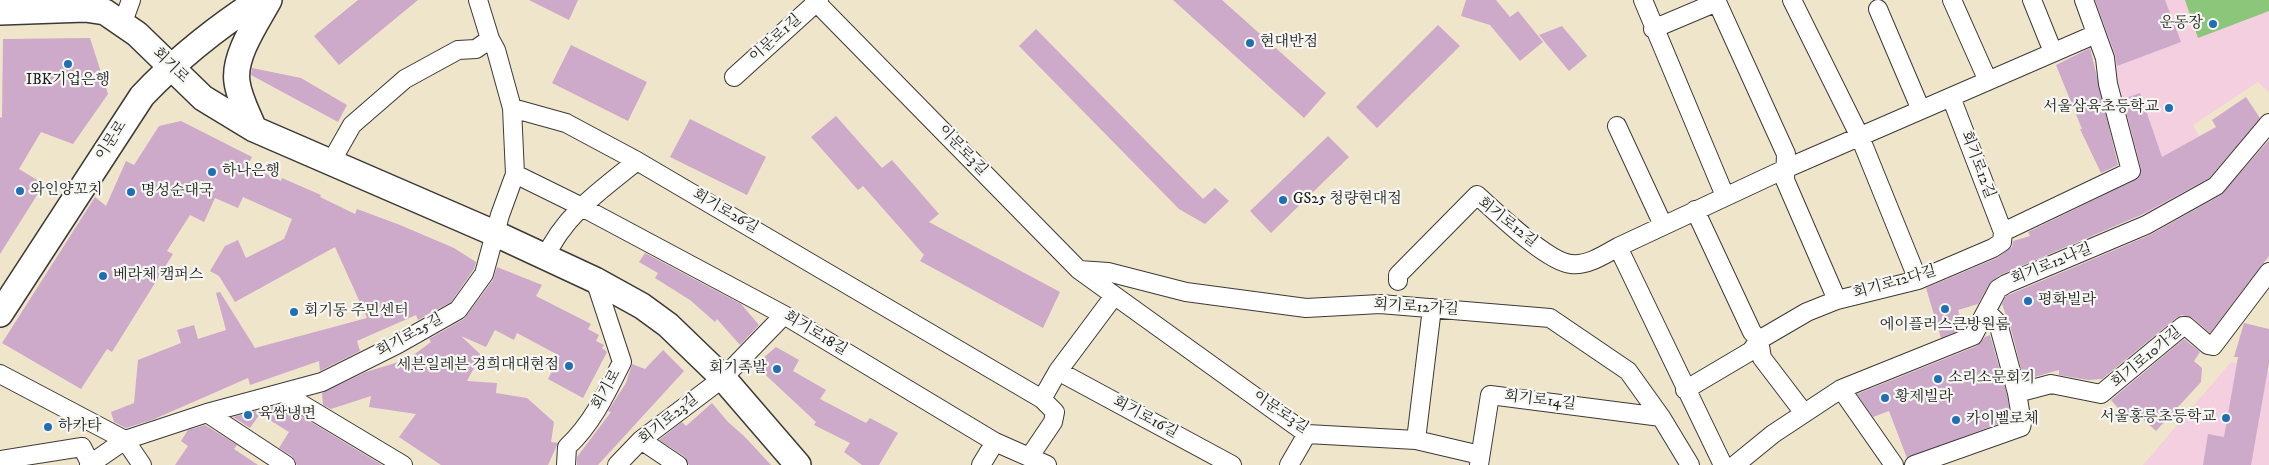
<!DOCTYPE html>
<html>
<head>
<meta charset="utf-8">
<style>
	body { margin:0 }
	canvas { display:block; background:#efe5cb }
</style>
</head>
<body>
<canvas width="2269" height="465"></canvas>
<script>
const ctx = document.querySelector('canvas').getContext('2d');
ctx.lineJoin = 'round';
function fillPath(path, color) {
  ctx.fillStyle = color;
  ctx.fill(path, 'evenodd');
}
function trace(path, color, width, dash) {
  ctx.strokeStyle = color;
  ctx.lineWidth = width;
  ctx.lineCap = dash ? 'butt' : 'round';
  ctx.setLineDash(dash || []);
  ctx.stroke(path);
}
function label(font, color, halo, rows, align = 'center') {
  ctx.font = font + ' "IM FELL DW Pica","Noto Serif KR",serif';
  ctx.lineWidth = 4.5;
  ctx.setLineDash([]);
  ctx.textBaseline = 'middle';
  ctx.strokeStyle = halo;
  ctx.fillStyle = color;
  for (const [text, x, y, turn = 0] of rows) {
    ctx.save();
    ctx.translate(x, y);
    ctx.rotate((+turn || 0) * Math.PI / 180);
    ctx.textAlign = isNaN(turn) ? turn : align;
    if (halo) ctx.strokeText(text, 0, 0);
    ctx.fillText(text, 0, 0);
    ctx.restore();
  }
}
fillPath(new Path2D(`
	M2087,0H2269V92L2258,82L2193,125L2219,175L2148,217L2134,189L2116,88V72Z
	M2231,362L2269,372V465H2143Z`), '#f3cfdf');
fillPath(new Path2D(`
	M2185,0H2269V11L2198,38Z`), '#8cc67b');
fillPath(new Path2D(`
	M358,0H418L339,65L314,36Z
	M529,0H578L569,20Z
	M1173,0H1222L1326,93L1304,118Z
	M1466,0H1496L1510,17L1518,11L1543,42L1520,61L1490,25L1461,16Z
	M2095,0H2165L2181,42L2117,66L2115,54Z
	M1438,25L1460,46L1377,128L1356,107Z
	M1562,26L1587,56L1569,71L1539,35Z
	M1036,29L1203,199L1215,188L1229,201L1205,224L1179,209L1019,46Z
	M90,38L108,94L73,144L41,132L19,169L44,184L0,254V117L2,118L3,39Z
	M571,45L647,82L628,121L552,83Z
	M2090,48L2118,165L2101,173L2080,129H2082L2056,65Z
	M252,68L301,78L347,105L338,122L251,75Z
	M2140,93L2162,157L2216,127L2212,120L2246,97L2260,118L2209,178L2141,215L2000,275L1989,284L1978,304L1958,310L1963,329L1941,338L1926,288L1997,258L2012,247L2013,241L2030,236L2028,232L2139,178L2141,168L2123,99Z
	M836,116L882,168L892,160L939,214L929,222L1060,292L1043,328L920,261L924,255L863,186L858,190L811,137Z
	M690,119L766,157L747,195L670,157Z
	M181,121L252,157L248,165L281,181L282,178L321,195L320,197L355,214L357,209L400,225L454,248L476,262L474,269L451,302L418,320L416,315L357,341L360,351L320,371L319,361L250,385L248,378L152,420L126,428L114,422L111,412L134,403L138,360L181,343L177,330L194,325L198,339L226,330L216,293L220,292L255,348L367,318L335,247L235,302L219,276L210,271L225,246L238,240L246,258L284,239L292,219L243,197L238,208L215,198L204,222L190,215L167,251L173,254L112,352L107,349L81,389L2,343L95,197L106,206L126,161L134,165L159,126Z
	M1328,136L1349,157L1271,233L1250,211Z
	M2269,140V256L2210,333L2193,318L2182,315L2176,318L2102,379L2088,380L2059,375V370L2024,380L2011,329L2002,304L2006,296L2150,235L2221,195Z
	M645,253L741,304L759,325L740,345L717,319L715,322L690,300L655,278L658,273L639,262Z
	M497,267L542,285L536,296L591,324L588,329L599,335L596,341L604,345L602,348L607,352L583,398L548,379L560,356L517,333L514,340L495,330L486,347L461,336L481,355L467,381L497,383L496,393L527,398L554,422L551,442L558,443L548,465H441L399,437L416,414L369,407L371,396L331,409L323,405L322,393L366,372L408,359L431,342L429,339L464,319L493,280Z
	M2244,323L2269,329V363L2251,465H2203L2208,434L2224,437L2238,357H2234Z
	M1990,335L2007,395L2011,419L1907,458L1889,411L1873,417L1857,394L1977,346L1985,337Z
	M2184,339L2200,352L2194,361L2202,368L2201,382L2156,431L2133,410L2125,416L2111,400Z
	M776,347L799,360L793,371L826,390L820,399L866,423L870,418L898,433L879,465H862L844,452L850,443L814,425L816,422L755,365Z
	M663,350L684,371L598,465H577V457L611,412L608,411L626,383L632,364L645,369Z
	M712,403L728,422L744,436L771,465H689L684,456L659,440L682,422L686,426Z
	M281,404L382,465H297L292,456L279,448L289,432L260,414L250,428L233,417Z
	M205,425L237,445L234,449L258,465H175L188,446L181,441L188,430Z`), '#cda9ca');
const street = new Path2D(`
	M478,0L490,39
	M814,0L1079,270L1307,434L1416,440L1480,455
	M1643,0L1725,196
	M1792,0L1860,137L1918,280
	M1952,0L1988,81
	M2032,0L2053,52
	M1878,9L1921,110
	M123,22L131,0
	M1653,29L1717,2L1786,154L1785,180L1837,300
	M734,77L819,0
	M1951,97L2003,232
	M1617,126L1663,225
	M331,162L352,125L405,79L458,50L476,49L490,39L496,50L512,108
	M515,174L580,206L784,315L995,442L1047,465
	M1695,210L1752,332L1759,340L1762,358L1804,413
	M545,258C564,215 601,190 637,161
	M1079,270L1108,272L1186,292L1306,308L1380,304L1550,318L1628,371L1661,417L1690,465
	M1398,281V275L1477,195C1496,212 1547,262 1571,264C1587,266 1604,255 1618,247
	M1058,371L1232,465
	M0,374L125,440L142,465
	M1841,389L1894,465
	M1685,390L1751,351L1759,340L1807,312L1837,300L1918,280L1993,248L2002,242L2003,232L2131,171L2108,84L2105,58L2084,0
	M283,393L403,465
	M2017,393L2051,384L2101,394L2183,326H2186L2208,345L2213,346L2269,272
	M207,413L286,465
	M641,440L678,465
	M1416,440L1432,308
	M1030,456L1053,422L1055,412L1042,399L1058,371L1114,296
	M0,460L82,447L90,463
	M89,465L125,440L207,413L322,382L398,344L458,310L484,274L500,215L515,174L512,108L566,123L637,161L1042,399
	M566,465L567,447C592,424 607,392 622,362L595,280
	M617,465L641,440L723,378L784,315
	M981,465L995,442
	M1289,465L1307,434
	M1479,465L1490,395L1661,417
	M1723,465L1618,247L1785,169L2096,34
	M1735,465L1773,434L1841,389L1973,336L1998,289L2006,284L2146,225L2216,186L2269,123
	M1914,465L2021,427L2022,423L2017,393L1998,323L1987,312`);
const secondary = new Path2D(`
	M0,12L85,9L105,12L137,34L203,98L254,129L494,233L595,280L642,306L668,325L723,378L798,465
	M254,129C248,114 239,98 237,82C233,56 257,22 269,0
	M0,314L142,96C177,59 216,28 259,0`);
trace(street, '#3c3a36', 20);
trace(secondary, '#3c3a36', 28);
trace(street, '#fff', 18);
trace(secondary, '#fff', 25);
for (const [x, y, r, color] of [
	[2213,24,5,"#1f6fb2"],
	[1250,43,5,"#1f6fb2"],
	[68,64,5,"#1f6fb2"],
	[2169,108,5,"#1f6fb2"],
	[212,172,5,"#1f6fb2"],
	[20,191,5,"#1f6fb2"],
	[131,192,5,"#1f6fb2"],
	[1283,200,5,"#1f6fb2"],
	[103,276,5,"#1f6fb2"],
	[2028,301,5,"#1f6fb2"],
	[1945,309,5,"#1f6fb2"],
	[294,312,5,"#1f6fb2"],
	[569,366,5,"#1f6fb2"],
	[777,369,5,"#1f6fb2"],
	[1938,379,5,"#1f6fb2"],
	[1885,398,5,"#1f6fb2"],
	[248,415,5,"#1f6fb2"],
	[2226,418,5,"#1f6fb2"],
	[1956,420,5,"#1f6fb2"],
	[48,427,5,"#1f6fb2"]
]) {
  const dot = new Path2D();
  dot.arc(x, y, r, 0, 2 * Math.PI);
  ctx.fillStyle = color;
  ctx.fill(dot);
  trace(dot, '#f6f6f2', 2);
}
label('15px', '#1c1c1c', '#f6f6f2', [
	["운동장",2203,24,"right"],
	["현대반점",1260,43],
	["IBK기업은행",68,81,"center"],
	["서울삼육초등학교",2159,108,"right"],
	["하나은행",222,172],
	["와인양꼬치",30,191],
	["명성순대국",141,192],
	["GS25 청량현대점",1293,200],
	["베라체 캠퍼스",113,276],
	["평화빌라",2038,301],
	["회기동 주민센터",304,312],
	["에이플러스큰방원룸",1945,326,"center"],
	["세븐일레븐 경희대대현점",559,366,"right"],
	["회기족발",767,369,"right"],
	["소리소문회기",1948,379],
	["황제빌라",1895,398],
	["육쌈냉면",258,415],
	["서울홍릉초등학교",2216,418,"right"],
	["카이벨로체",1966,420],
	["하카타",58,427]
], 'left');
label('15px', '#1c1c1c', '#f6f6f2', [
	["이문로1길",776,39,-42],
	["회기로",170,66,44],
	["이문로",112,141,-57],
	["이문로3길",962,151,46],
	["회기로12길",1977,165,69],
	["회기로26길",725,212,30],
	["회기로12길",1507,223,38],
	["회기로12나길",2052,265,-22],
	["회기로12다길",1895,283,-16],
	["회기로12가길",1416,308,4],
	["회기로18길",815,334,31],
	["회기로25길",410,336,-29],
	["회기로10가길",2147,358,-40],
	["회기로",607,390,-61],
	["회기로14길",1540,401,7],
	["이문로3길",1280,413,34],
	["회기로16길",1145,418,28],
	["회기로23길",669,420,-39]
]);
</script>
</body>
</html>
